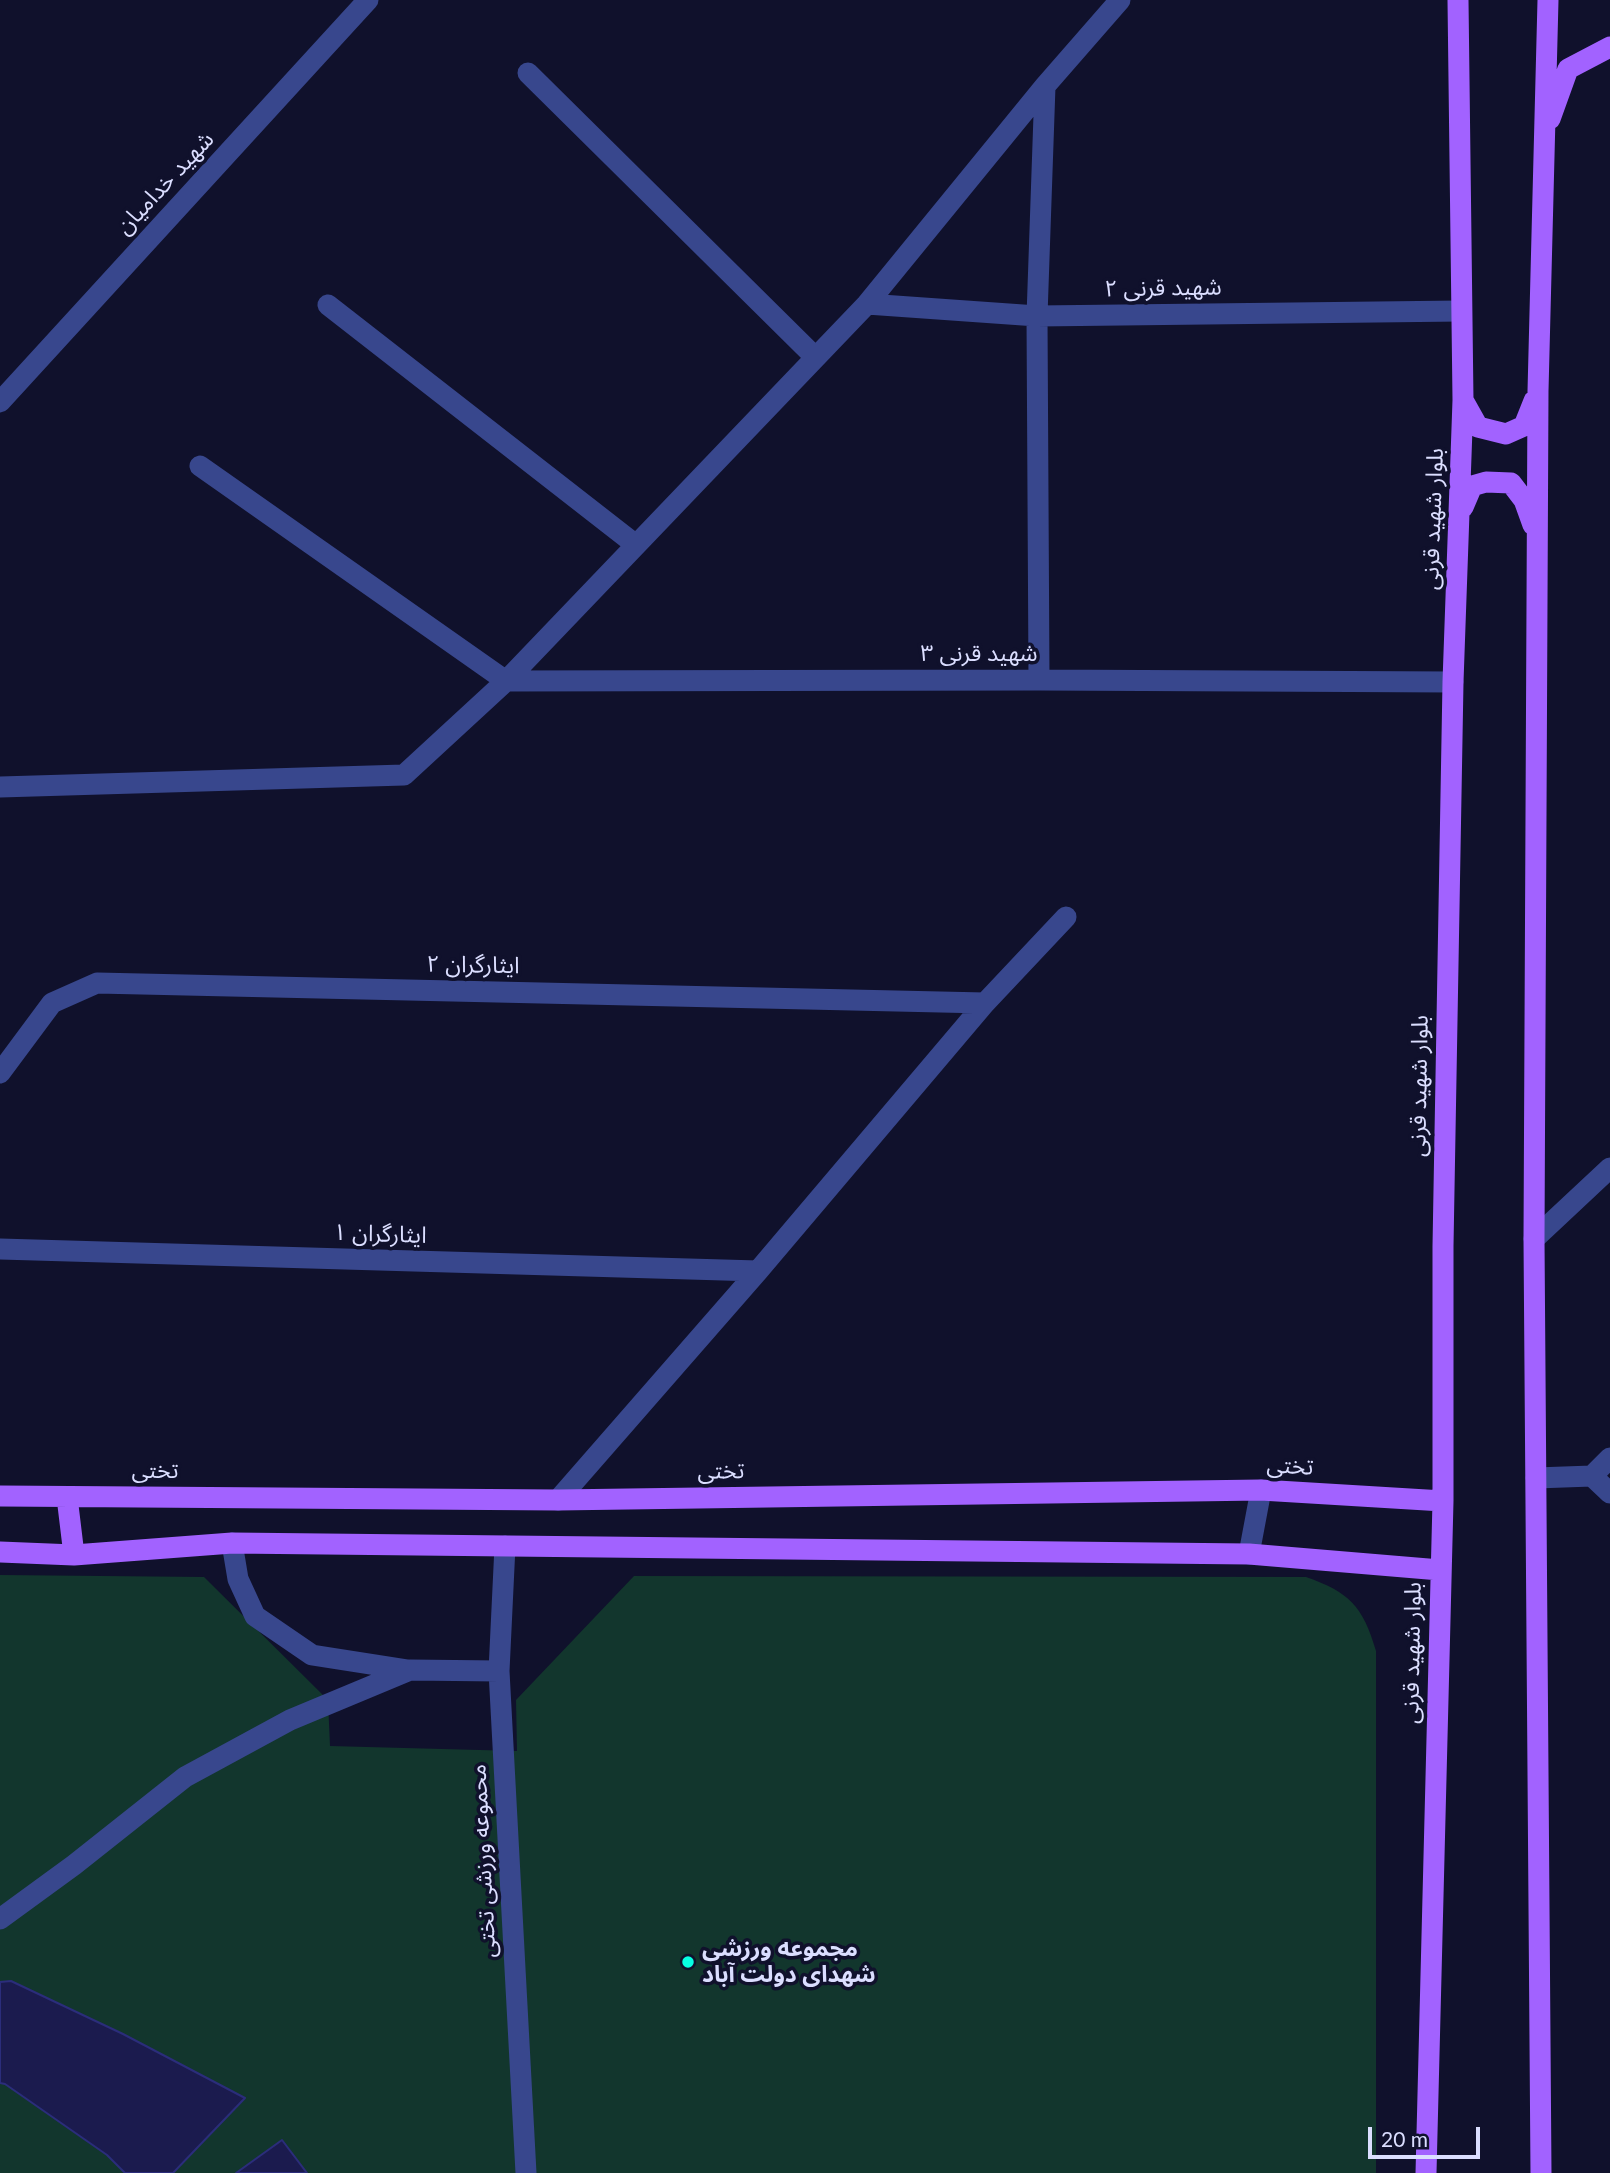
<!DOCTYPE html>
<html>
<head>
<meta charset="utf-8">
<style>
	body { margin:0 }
	#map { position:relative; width:1610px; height:2173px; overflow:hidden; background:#10112c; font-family:Lato,sans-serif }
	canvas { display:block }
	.scale { position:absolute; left:1368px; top:2127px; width:112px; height:32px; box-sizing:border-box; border:4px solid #dbdeff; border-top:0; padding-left:9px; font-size:21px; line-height:24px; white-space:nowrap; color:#dbdeff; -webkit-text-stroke:5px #10112c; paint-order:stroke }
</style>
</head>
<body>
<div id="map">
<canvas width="1610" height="2173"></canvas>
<div class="scale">20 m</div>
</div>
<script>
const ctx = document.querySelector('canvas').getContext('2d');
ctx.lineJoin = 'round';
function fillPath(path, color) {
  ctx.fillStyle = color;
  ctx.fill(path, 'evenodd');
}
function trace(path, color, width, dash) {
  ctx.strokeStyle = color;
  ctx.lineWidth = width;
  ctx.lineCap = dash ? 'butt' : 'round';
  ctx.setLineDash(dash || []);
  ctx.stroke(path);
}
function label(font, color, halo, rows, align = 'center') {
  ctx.font = font + ' Lato,"Noto Sans Arabic",sans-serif';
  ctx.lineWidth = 7;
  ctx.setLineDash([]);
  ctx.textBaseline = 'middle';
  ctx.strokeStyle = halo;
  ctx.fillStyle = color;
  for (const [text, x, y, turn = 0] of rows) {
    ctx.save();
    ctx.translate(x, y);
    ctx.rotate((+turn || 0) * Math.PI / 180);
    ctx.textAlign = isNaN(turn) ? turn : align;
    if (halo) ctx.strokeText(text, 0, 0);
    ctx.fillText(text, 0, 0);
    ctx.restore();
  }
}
fillPath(new Path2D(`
	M0,1575L204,1577L328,1700L330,1746L517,1751L516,1700L634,1576L1306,1577C1349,1592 1363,1606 1376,1651V2173H0Z`), '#12362d');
const building = new Path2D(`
	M11,1981L123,2034L245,2098L173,2173H125L107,2155L5,2084L0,2083V1982Z
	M282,2140L307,2173H236Z`);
fillPath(building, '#1b1b4e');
trace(building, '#2b2d7b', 2);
trace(new Path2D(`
	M528,73L815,357
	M867,304L1037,316L1461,311
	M328,305L636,545
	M0,402L368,0
	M200,466L506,681L1039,680L1453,682
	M1039,680L1037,316L1045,86
	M0,787L404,775L506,681L867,304L1045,86L1120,0
	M0,1073L52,1003L97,983L985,1003
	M1534,1239L1610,1168
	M0,1249L758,1271
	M1592,1476L1610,1458
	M1592,1476L1610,1493
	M1536,1478L1592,1476
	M558,1500L758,1271L985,1003L1066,917
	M232,1543L238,1579L255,1616L312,1655L408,1670
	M505,1546L499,1671L526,2173
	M1249,1554L1261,1490
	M0,1919L74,1865L185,1777L290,1720L410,1670L499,1671`), '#38478d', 21);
trace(new Path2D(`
	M1550,119L1568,69L1610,47
	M1464,402L1478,427L1506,434L1524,426L1534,401
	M1463,507L1472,486L1486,482L1511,483L1524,500L1533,525
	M0,1496L558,1500L1261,1490L1443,1501
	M67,1497L74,1555
	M0,1552L74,1555L232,1543L1249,1554L1440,1570
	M1426,2173L1443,1501V1246L1453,682L1463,400L1458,0
	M1541,2173L1534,1239L1538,391L1548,0`), '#a262ff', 21);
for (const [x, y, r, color] of [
	[688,1962,7,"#07ffe2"]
]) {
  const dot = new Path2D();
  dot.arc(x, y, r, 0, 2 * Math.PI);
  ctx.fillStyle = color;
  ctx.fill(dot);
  trace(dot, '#10112c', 2.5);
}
label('23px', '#dbdeff', '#10112c', [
	["شهید خدامیان",165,183,-47],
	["شهید قرنی ۲",1163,288,-1],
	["بلوار شهید قرنی",1433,519,-88],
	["شهید قرنی ۳",979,654],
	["ایثارگران ۲",473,965,1],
	["بلوار شهید قرنی",1419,1086,-89],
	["ایثارگران ۱",380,1234,2],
	["تختی",1290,1466,3],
	["تختی",155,1471],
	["تختی",721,1471,-1],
	["بلوار شهید قرنی",1412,1653,-89],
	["محموعه ورزشی تختی",483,1861,-93]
]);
label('bold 23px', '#dbdeff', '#10112c', [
	["مجموعه ورزشی",702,1949],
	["شهدای دولت آباد",702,1975]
], 'left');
</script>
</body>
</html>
